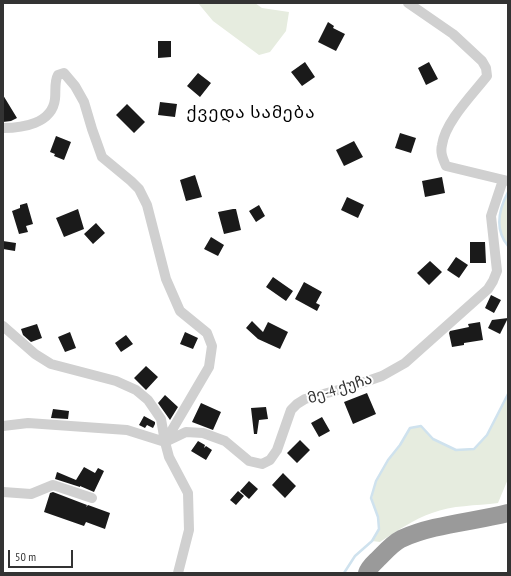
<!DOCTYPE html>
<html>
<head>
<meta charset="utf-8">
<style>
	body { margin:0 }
	#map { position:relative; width:511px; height:576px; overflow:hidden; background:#fff; font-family:"PT Sans Narrow",sans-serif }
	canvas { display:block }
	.frame { position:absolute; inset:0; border:4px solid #333; pointer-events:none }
	.scale { position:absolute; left:8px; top:550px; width:65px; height:18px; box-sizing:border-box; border:2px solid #333; border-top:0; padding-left:5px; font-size:12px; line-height:14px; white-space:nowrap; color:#333; -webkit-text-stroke:3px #fff; paint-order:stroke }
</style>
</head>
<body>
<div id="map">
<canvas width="511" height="576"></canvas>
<div class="frame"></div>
<div class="scale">50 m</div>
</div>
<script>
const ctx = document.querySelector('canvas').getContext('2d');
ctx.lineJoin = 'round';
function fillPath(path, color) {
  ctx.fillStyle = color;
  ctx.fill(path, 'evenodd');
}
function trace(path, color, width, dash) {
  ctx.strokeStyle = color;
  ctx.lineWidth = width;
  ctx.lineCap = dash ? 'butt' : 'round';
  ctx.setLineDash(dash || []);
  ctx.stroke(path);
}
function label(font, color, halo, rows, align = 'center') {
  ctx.font = font + ' "PT Sans Narrow","Noto Sans Georgian",sans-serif';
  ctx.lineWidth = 4;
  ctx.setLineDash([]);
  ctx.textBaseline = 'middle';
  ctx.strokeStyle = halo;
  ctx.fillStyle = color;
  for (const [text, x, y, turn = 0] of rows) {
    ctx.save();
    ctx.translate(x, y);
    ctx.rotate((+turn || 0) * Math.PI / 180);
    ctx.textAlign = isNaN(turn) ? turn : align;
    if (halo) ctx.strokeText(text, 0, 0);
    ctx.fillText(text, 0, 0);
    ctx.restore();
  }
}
fillPath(new Path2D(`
	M198,3H255L262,8L289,12L286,31L270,52L259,55L213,21Z
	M508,191V246C493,228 500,209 508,191Z
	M508,394V479L498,503C476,506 452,505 432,513C414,519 397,531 380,542L372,541L379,529L378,517L372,498L376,481L388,460L400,445L410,428L421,426L433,439L456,450L474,449L487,435Z`), '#e6ecdf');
trace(new Path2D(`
	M508,192C499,209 494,229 508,246
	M344,573L355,556L372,541L379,529L378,517L371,498L376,481L388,460L400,445L410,428L421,426L433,439L456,450L474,449L487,435L508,394`), '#cfe2ee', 2.5);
fillPath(new Path2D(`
	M328,22L334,26L333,28L345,34L336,51L318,42Z
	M158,41H171V57L158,58Z
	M305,62L315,77L302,86L291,72Z
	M429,62L438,79L426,85L418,68Z
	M198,73L211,83L200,97L187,86Z
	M3,95L17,118L11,121L3,122Z
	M160,102L177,104L175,117L158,115Z
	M127,104L145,122L134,133L116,115Z
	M400,133L416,138L411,153L395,148Z
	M56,136L71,142L64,160L54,156L55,154L50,152Z
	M354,141L363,157L344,166L336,150Z
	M195,175L202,197L186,201L180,180Z
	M442,177L445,193L425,197L422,181Z
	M347,197L364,205L358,218L341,210Z
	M27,203L33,224L26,226L28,232L19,234L12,211L20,208V205Z
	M259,205L265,216L256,222L249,211Z
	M78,209L84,229L64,237L56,218Z
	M233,209H236L241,230L224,234L218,212Z
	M96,223L105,233L93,244L84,234Z
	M211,237L224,245L218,256L204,249Z
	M3,241L16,243L15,251L3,249Z
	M470,242H485L486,263H470Z
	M456,257L468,265L459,278L447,270Z
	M430,261L442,272L429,285L417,273Z
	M273,277L293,291L286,301L266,287Z
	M304,282L322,292L316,303L320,305L317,311L295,299Z
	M491,295L501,300L494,313L485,308Z
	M508,318L500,334L488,328L492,320Z
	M252,321L263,332L268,322L288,332L280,349L258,339L246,328Z
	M480,322L483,340L464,343V345L452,347L449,333L450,331L469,327L468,324Z
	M37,324L42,338L31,342L23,335L21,329Z
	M70,332L76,348L65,352L58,337Z
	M185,332L198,338L193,349L180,344Z
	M126,335L133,344L121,352L115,343Z
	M146,366L158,377L146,390L134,378Z
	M367,393L376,414L353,424L344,402Z
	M165,395L178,407L170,420L158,403Z
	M201,403L221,412L213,430L192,422Z
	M266,407L268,419L259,420L257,434H254L251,408Z
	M53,409L69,411L68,419L51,418Z
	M144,416L155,422V424L153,428L147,425L145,428L139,425Z
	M322,417L330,431L319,437L311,423Z
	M300,440L310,450L297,463L287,453Z
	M198,441L205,445L204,448L206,446L212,450L206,460L191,451Z
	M84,467L95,473L98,468L104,471L94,492L80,486V487L55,479L57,472L76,480Z
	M283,473L296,486L285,498L272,485Z
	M249,481L258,489L249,499L240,491Z
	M238,491L244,496L236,505L230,500Z
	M53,492L87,505L86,507L88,505L110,513L105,529L86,522L84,526L44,512L50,493Z`), '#1a1a1a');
trace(new Path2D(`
	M408,3L453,34L482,61L486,68L487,76C473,94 445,122 442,145C440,153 443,159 446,166L508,181
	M3,128C22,128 52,124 55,99C56,91 54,82 58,75L64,73L75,86L84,102L92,129L102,157L131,181L139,189L147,205L166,279L180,311L207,333L212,346L209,367L165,442
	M3,326L35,354L51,364L116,381L136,390L148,400L161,419L165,442L169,457L188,493L189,530L178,573
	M3,426L28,423L127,430L165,442L186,432L203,433L225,441L249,461L262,464L270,460L277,450L291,410L297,404L305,399L353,386L382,376L405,363L488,289L493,281L497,271L491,216L503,180
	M3,492L31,494L53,485L92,498`), '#d0d0d0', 10);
trace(new Path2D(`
	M367,573C369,567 374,563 378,559C385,552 393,543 401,539C434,524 473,522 508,513`), '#9a9a9a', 18);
label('15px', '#333', '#fff', [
	["მე-4 ქუჩა",340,389,-18]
]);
ctx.letterSpacing = '1px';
label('17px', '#000', '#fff', [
	["ქვედა სამება",251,113]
]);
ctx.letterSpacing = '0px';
</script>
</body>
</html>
